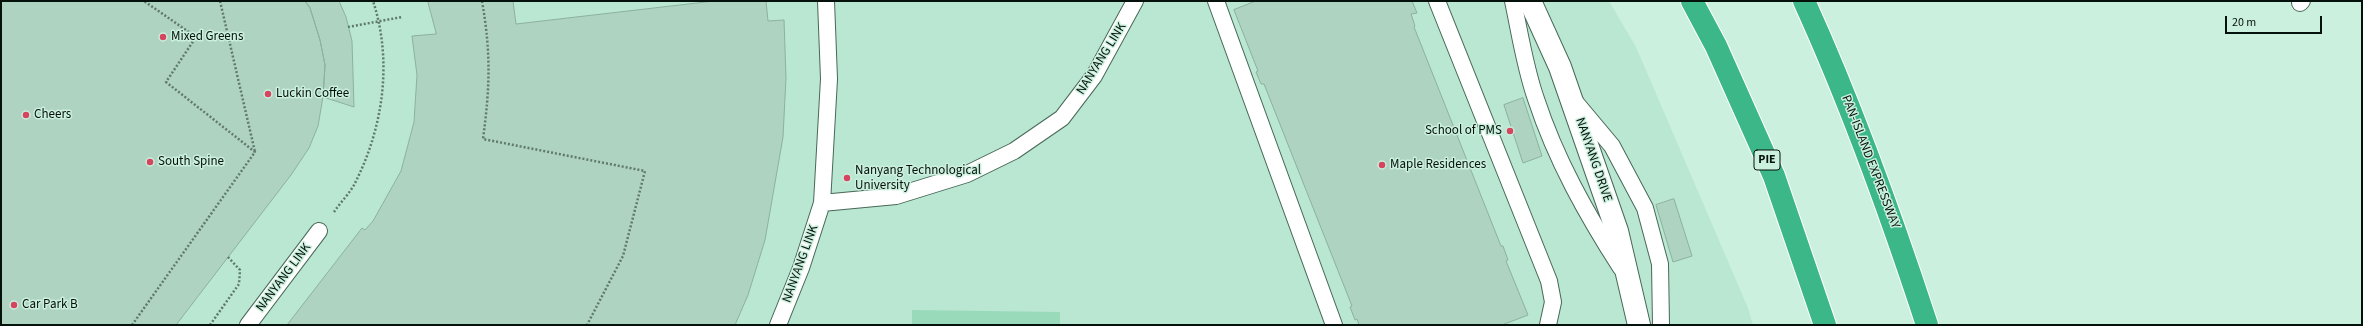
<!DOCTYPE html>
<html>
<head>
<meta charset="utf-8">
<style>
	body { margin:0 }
	#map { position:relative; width:2363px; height:326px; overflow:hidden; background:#cbf0de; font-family:"Source Sans 3",sans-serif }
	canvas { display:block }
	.frame { position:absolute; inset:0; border:2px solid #05110b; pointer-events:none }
	.scale { position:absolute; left:2225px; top:16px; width:97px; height:18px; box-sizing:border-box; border:2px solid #05110b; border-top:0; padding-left:5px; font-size:12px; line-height:14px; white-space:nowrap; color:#05110b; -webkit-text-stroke:3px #cbf0de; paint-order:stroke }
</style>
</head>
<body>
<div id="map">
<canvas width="2363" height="326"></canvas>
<div class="frame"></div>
<div class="scale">20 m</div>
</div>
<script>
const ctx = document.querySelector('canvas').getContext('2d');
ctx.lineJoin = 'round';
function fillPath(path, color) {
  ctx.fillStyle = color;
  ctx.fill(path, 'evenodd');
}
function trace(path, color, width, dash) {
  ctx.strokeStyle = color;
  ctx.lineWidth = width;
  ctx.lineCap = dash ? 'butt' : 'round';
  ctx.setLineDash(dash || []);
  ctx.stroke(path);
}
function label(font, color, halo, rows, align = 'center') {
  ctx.font = font + ' "Source Sans 3",sans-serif';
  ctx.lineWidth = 3;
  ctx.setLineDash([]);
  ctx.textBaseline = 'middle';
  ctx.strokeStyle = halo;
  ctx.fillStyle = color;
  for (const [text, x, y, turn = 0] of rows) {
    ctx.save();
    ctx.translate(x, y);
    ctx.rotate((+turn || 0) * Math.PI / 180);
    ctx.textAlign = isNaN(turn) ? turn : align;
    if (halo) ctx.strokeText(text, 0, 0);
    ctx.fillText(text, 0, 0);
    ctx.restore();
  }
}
fillPath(new Path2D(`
	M1,1H1609L1636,47L1748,308L1753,325H1Z`), '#bae7d1');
fillPath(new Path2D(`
	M912,310L1060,312V325H912Z`), '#99dabb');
const building = new Path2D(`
	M1,1H305L310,8L320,40L325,65L323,97L318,126L309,148L291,175L176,325H1Z
	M305,1H339L346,17L352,41L354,107L323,97L325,65L320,40L310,8Z
	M428,1H513L516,24L714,1H766L768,21L784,20L786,78L783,137L765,240L748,295L735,325H287L362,228L365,230L373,221L401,171L414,122L417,75L412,36L436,34Z
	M1256,1H1412L1417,13L1411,14L1415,26L1414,27L1501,246H1503L1508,260L1506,261L1528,315L1502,325H1359L1357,319L1355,320L1350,307L1352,306L1264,84H1261L1256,72L1258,71L1234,10Z
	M1523,98L1542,156L1523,163L1504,105Z
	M1674,199L1692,256L1673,262L1656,205Z`);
fillPath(building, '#aed3c0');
trace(building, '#8db19f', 1);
const lane = new Path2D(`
	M1216,1L1334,325
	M1437,1L1549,281L1553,302L1548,325
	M1513,1C1520,34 1525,68 1536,99C1556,160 1587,215 1621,268
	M2300,3L2302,1
	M1576,103L1612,146L1645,208L1660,264L1661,325
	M822,203L896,196L967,174L1014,151L1062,118L1094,76L1135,1
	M248,325L319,231
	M778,325L801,268L822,203L829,79L826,1`);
const street = new Path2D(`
	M1530,1L1560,67L1617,231L1639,325`);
const highway = new Path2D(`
	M1692,1L1716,46L1774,176L1825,325
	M1804,1C1852,106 1891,215 1927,325`);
trace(lane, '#476858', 18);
trace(street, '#476858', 24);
trace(highway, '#fff', 24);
trace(new Path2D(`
	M220,1L255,152
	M482,1C491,53 490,87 483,139L645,171L623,256L587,325
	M348,27L402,17
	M334,212C340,203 349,194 354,185C383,129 393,62 373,1
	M132,325L255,152L166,82L196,37L144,1
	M210,325L239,284L240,270L228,257`), '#61796d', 2.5, [2, 2]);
trace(lane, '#fff', 16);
trace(street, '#fff', 22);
trace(highway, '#3bb788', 22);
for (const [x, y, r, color] of [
	[163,37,4,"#d5455f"],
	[268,94,4,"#d5455f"],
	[26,115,4,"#d5455f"],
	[1510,131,4,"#d5455f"],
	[150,162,4,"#d5455f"],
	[1382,165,4,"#d5455f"],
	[847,178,4,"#d5455f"],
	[14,305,4,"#d5455f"]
]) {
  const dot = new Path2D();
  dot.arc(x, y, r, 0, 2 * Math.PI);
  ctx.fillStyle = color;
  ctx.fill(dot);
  trace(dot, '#cbf0de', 1.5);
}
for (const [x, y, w] of [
	[1767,160,26]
]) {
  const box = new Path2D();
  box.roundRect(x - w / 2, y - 10, w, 20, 3);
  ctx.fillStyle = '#cbf0de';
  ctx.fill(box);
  trace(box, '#05110b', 1);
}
label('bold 12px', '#05110b', null, [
	["PIE",1767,160]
]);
label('13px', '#05110b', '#cbf0de', [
	["Mixed Greens",171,37],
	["Luckin Coffee",276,94],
	["Cheers",34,115],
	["School of PMS",1502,131,"right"],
	["South Spine",158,162],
	["Maple Residences",1390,165],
	["Nanyang Technological",855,171],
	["University",855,186],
	["Car Park B",22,305]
], 'left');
label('13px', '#05110b', '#cbf0de', [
	["NANYANG LINK",1102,59,-58],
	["NANYANG DRIVE",1593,160,71],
	["PAN-ISLAND EXPRESSWAY",1870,162,69],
	["NANYANG LINK",801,264,-70],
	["NANYANG LINK",284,278,-53]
]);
</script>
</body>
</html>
